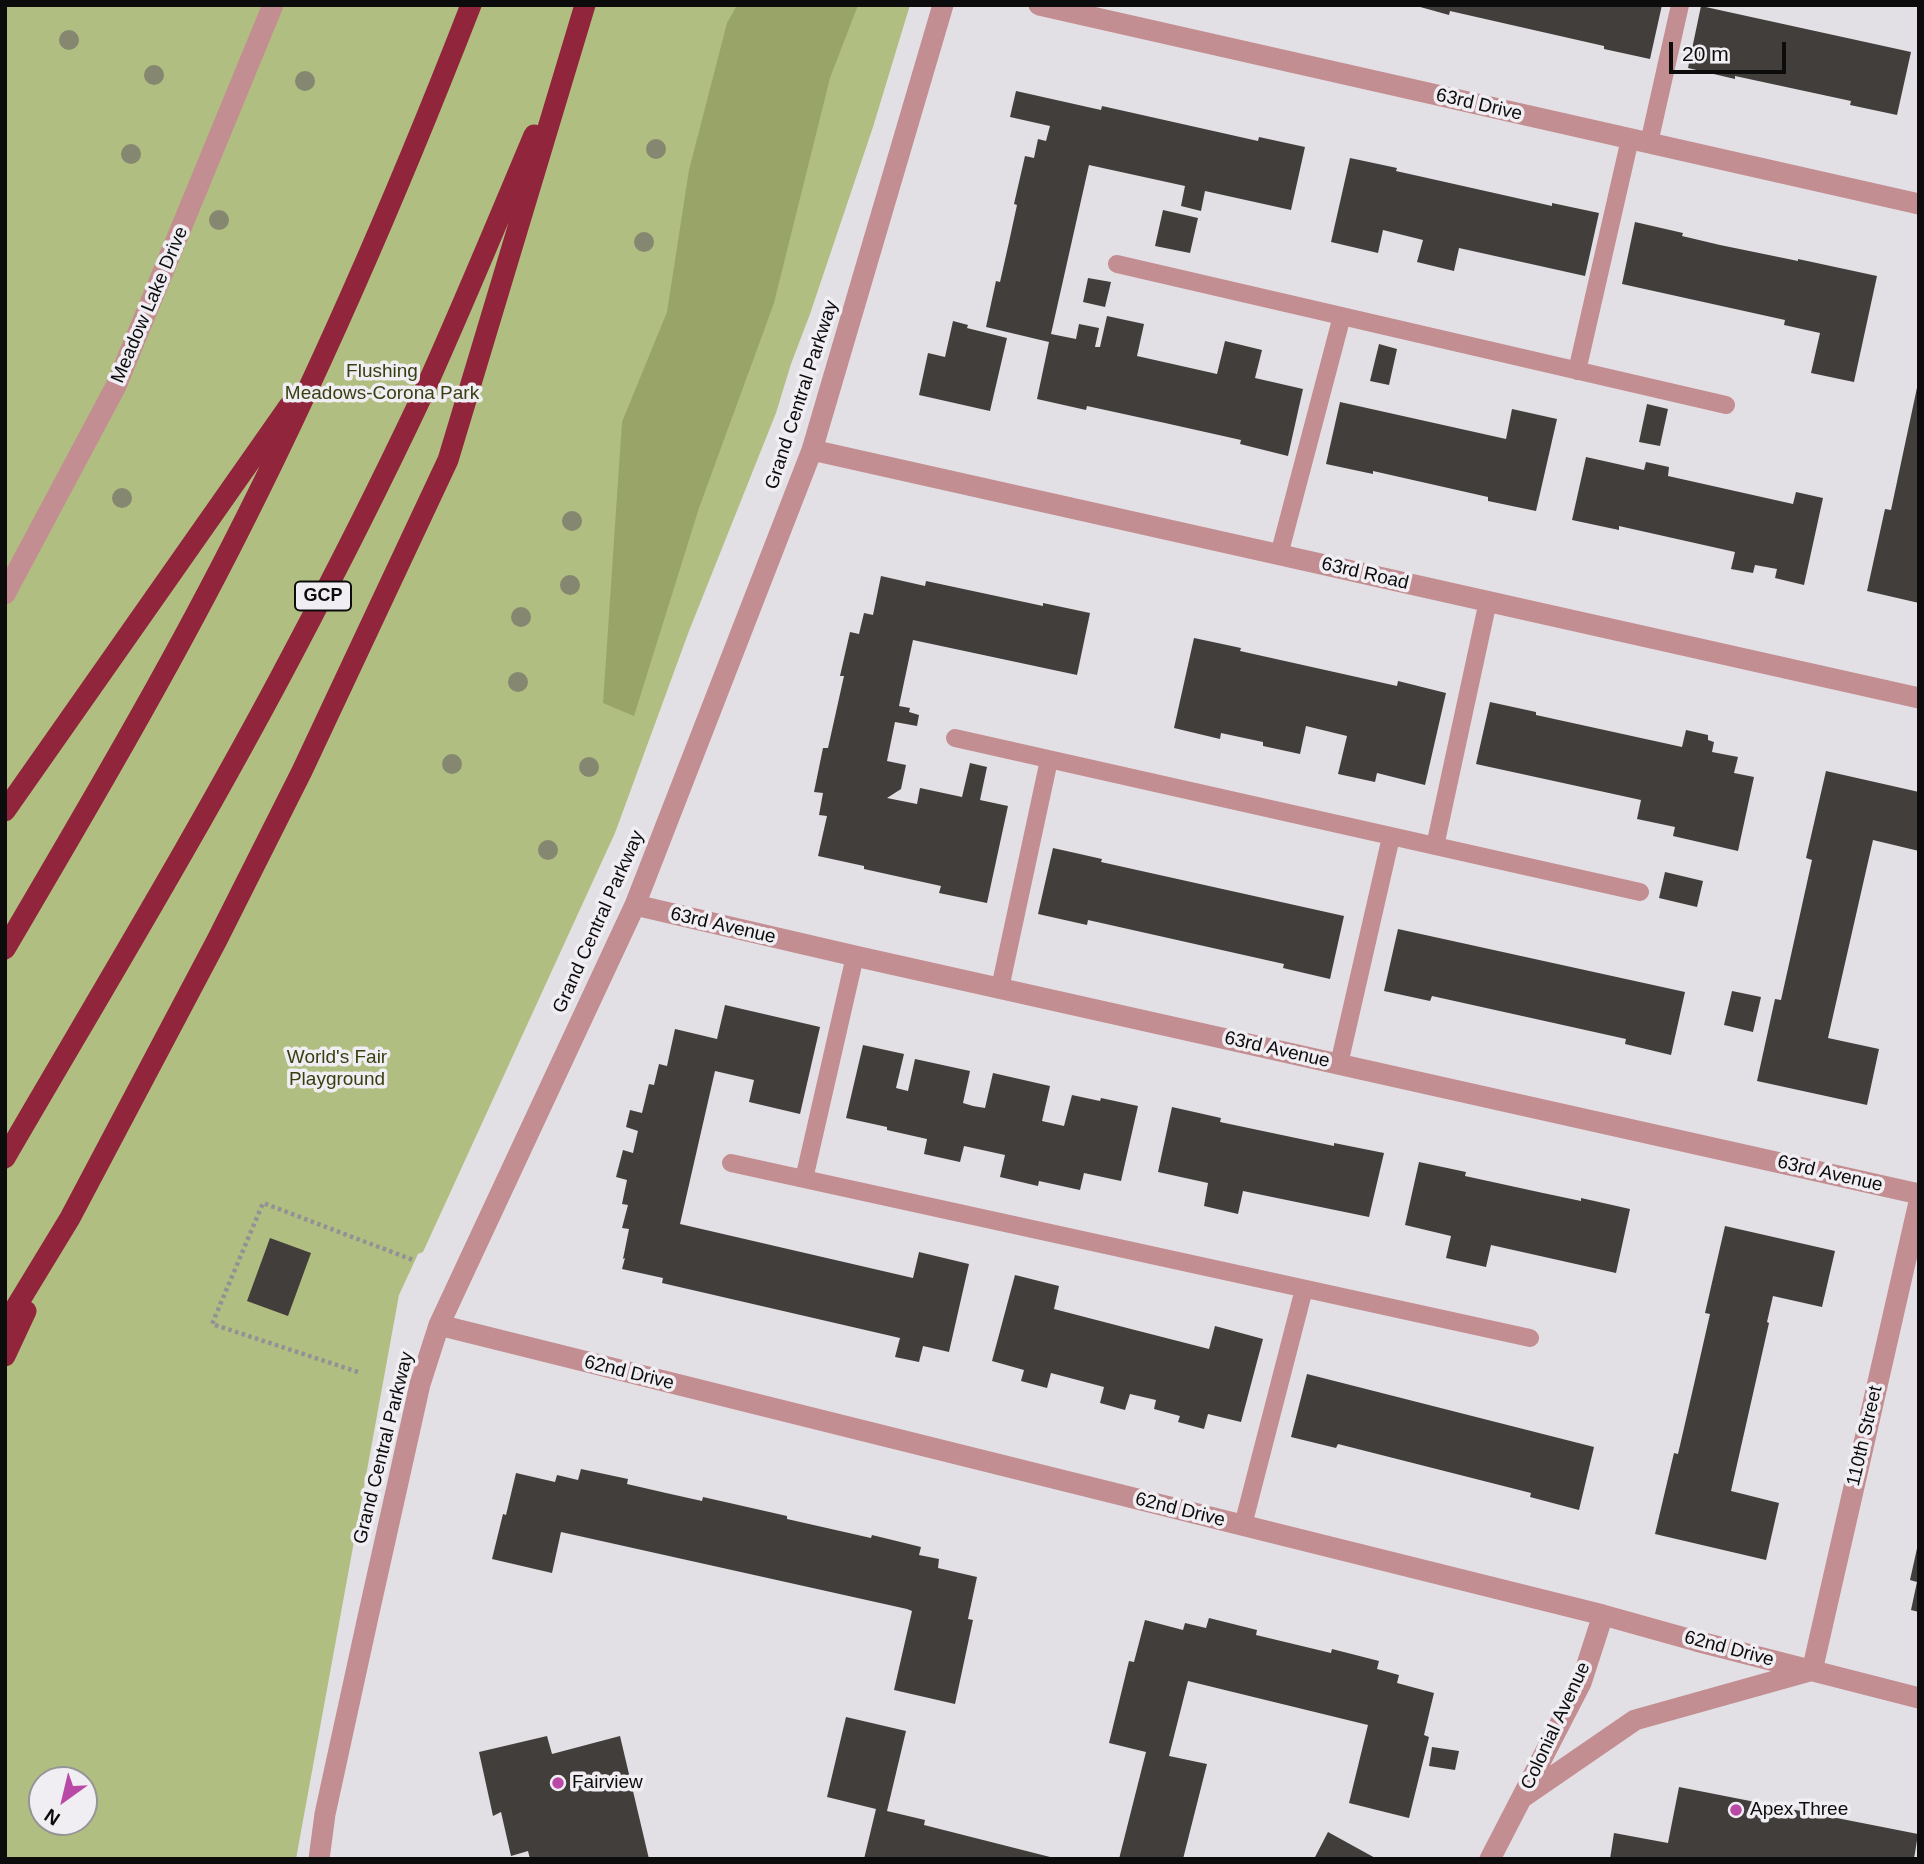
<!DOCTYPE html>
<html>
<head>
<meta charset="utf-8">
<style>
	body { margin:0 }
	#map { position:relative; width:1924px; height:1864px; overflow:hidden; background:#e3e0e5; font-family:Arial,sans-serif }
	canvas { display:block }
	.frame { position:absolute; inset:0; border:7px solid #0c0c0d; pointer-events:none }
	.north { position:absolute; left:28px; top:1766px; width:70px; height:70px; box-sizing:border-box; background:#f0eef2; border:2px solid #959496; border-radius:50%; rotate:214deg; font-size:19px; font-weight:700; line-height:28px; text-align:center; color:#0c0c0d }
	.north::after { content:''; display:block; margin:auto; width:24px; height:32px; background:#b949a6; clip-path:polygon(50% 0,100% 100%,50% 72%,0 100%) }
	.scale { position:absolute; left:1669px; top:42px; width:117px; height:32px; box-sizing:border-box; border:4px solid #0c0c0d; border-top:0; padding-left:9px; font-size:21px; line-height:24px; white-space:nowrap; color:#0c0c0d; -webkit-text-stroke:5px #f0eef2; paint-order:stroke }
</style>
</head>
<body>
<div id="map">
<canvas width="1924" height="1864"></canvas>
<div class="frame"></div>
<div class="north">N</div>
<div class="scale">20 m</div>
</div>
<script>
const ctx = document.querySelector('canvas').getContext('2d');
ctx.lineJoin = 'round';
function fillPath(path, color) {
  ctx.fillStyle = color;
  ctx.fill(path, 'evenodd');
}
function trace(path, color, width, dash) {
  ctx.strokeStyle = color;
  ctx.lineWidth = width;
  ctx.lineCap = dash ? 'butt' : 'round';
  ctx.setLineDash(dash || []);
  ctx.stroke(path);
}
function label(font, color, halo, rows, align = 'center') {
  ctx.font = font + ' Arial,sans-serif';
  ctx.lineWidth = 7;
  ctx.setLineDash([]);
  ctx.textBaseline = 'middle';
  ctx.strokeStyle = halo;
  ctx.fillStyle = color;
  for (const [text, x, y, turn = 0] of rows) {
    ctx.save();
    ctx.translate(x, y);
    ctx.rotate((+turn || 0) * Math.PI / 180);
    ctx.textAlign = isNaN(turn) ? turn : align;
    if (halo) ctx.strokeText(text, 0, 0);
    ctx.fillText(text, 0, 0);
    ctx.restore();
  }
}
fillPath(new Path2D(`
	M5,5H910L873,127L810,314L791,364L776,413L689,631L615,833L423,1252L418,1254L399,1295L296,1859H5ZM42,1780H84V1822H42Z`), '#b1be81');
fillPath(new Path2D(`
	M737,5H858L830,78L774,303L699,508L634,716L603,703L622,422L667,312L689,170L727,23Z`), '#99a469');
fillPath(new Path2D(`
	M1413,5H1662L1650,59L1604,49V46L1450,11L1449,15Z
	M1701,6L1911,52L1897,115L1850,105L1851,101L1735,76V79L1688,68Z
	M1016,91L1101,110L1102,106L1258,141L1259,137L1305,147L1291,210L1205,191L1201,211L1181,206L1185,186L1089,165L1051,334L1076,339L1079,324L1099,328L1095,347H1100L1107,316L1144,324L1137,356L1217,374L1225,341L1262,350L1255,378L1303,389L1288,456L1240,444L1241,440L1165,423L1087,406L1086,410L1037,399L1049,342L986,327L996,281L1000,282L1009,242L1017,205L1014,204L1025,156L1034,158L1038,139L1046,141L1050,126L1010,117Z
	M1350,158L1397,168L1396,171L1472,188L1552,206V203L1599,213L1585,276L1459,248L1454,271L1417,262L1423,240L1383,230L1378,253L1331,242Z
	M1163,210L1198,218L1190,253L1155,246Z
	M1635,222L1683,233L1682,236L1720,245L1798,261V259L1877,276L1854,382L1811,373L1820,333L1784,325L1785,320L1622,284Z
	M1088,278L1111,282L1105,307L1083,302Z
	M953,321L968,325L967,328L1007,338L990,411L919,395L928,353L945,357Z
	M1379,344L1397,349L1389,385L1370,381Z
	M1918,383H1919V603L1867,591L1885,509L1891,510Z
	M1340,402L1506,439L1512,409L1557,419L1536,511L1488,501V497L1373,471V474L1326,464Z
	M1647,404L1668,409L1660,446L1639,442Z
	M1586,457L1644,470L1646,462L1669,467L1668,476L1793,504L1796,492L1823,498L1804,585L1775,578L1777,569L1755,565L1753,573L1731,569L1735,552L1619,526V530L1572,520Z
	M881,576L925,586L926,581L1043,606V603L1090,613L1077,675L913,640L899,706L910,708L909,712L919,715L917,726L895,722L887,761L906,765L901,789L887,798L917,804L920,788L962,797L970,763L987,767L980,800L1008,806L987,903L939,893L941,886L864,869V866L818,856L827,816L819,815L823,793L814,792L823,748H828L844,676H840L850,632L859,634L864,613L873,615Z
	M1194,638L1241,648L1240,651L1397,686L1398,681L1446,693L1425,785L1377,773L1375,782L1338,774L1347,736L1306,726L1300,754L1263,746V742L1221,733L1220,739L1174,728Z
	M1490,702L1536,712V715L1682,747L1686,730L1708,735V740L1714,742L1712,752L1738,757L1734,773L1754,777L1738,851L1673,836L1675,827L1637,819L1641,800L1476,764Z
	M1826,771L1919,792V851L1873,840L1828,1038L1879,1049L1867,1105L1757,1081L1775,999L1781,1000L1797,928L1812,860L1806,858Z
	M1053,848L1102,859L1101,862L1344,916L1330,979L1283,968L1284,964L1088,920L1087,925L1038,914Z
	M1665,872L1703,881L1697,907L1659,898Z
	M1398,929L1685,992L1671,1055L1625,1044L1626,1039L1432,996L1430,1001L1384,991Z
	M1732,991L1761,997L1753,1032L1724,1025Z
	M725,1005L820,1027L800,1114L749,1102L754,1080L715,1071L680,1224L913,1278L919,1252L969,1264L949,1352L923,1346L919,1362L895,1357L900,1338L662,1283L663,1278L622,1269L625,1258L623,1259L629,1229L622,1228L628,1205L622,1204L627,1180L616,1177L623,1150L633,1153L638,1131L626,1127L630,1110L642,1113L649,1084L654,1085L659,1064L667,1066L675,1029L717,1039Z
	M863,1045L904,1054L896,1088L908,1091L915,1059L970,1071L963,1103L973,1106L985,1108L993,1073L1050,1086L1042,1121L1064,1126L1072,1095L1100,1101L1101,1098L1138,1106L1121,1181L1084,1173L1080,1190L1039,1181L1038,1186L1000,1177L1005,1155L964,1146L960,1162L924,1154L927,1139L887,1130V1127L846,1118Z
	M1172,1107L1221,1118L1220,1122L1334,1146V1143L1384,1153L1369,1217L1243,1191L1238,1214L1204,1206L1208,1183L1158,1172Z
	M1419,1162L1466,1172L1465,1176L1543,1193L1581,1201V1198L1630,1209L1616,1273L1491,1245L1486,1267L1446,1258L1451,1236L1405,1225Z
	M1725,1226L1835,1251L1822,1307L1773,1296L1767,1322L1769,1323L1731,1491L1779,1503L1766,1560L1655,1534L1674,1453L1678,1454L1695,1380L1710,1314L1705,1313Z
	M270,1238L311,1253L288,1316L247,1301Z
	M1015,1275L1059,1286L1054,1309L1131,1329L1209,1349L1215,1326L1263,1339L1241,1422L1208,1414L1204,1429L1178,1422L1180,1416L1154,1409L1156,1400L1130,1394L1125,1410L1100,1403L1104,1387L1051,1373L1047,1388L1021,1381L1024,1370L992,1361Z
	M1307,1374L1594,1447L1579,1510L1530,1497L1531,1493L1338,1444L1336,1448L1291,1437Z
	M581,1469L628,1479L627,1484L666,1493L702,1501L703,1497L787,1516V1519L871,1538L872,1535L921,1547L919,1555L939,1559L938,1568L977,1577L968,1619L973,1620L955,1704L894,1690L912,1611L907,1609L561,1532L552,1573L492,1559L503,1514L506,1515L516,1473L555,1482L557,1475L578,1480Z
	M1918,1544H1919V1612L1911,1610L1917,1582L1910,1580Z
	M1209,1618L1257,1630L1256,1635L1331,1653L1332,1649L1379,1661L1377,1669L1399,1675L1397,1683L1434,1693L1424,1735L1429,1737L1409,1818L1349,1803L1368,1725L1188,1681L1169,1756L1207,1764L1183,1859H1119L1146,1752L1109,1743L1129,1661L1134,1662L1145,1620L1183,1630L1185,1623L1206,1628Z
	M846,1717L906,1731L887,1811L925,1820L924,1825L1058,1859H864L876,1809L827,1797Z
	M547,1736L552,1754L620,1736L649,1859H530L528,1851L511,1856L501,1812L493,1816L479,1752Z
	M1432,1747L1459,1751L1455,1770L1429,1766Z
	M1679,1787L1918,1834L1914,1859H1610L1614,1833L1668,1843Z
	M1328,1832L1377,1859H1314Z`), '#423e3c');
trace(new Path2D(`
	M358,1372L212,1324L263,1203L413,1260`), '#939195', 4.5, [3.5, 3.5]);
trace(new Path2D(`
	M1649,143L1680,5
	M1117,264L1726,405
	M1577,371L1630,139
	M1279,555L1342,316
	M955,738L1640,892
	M1435,846L1488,601
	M1000,988L1049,760
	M1339,1064L1391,837
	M731,1163L1530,1338
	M804,1179L855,956
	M1243,1525L1304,1289`), '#c38e92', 18);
trace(new Path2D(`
	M1039,5L1919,204
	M812,450L1919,698
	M5,594L116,386L273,5
	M635,905L855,956L1919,1194
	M439,1325L1603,1615L1696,1641L1919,1698
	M1812,1671L1919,1202
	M1523,1797L1635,1720L1810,1671
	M319,1859L325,1814L368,1617L420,1384L439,1325L635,905L812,450L943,5
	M1490,1859L1581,1683L1603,1615`), '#c38e92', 21);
trace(new Path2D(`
	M5,811L289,406
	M5,949C83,816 161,684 231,547C321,371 399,190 471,5
	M5,1158C102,991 202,826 292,655C337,570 381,483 422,396C461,310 497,223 534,135
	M5,1325L70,1218L217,940L302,771L448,460L585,5
	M5,1356L26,1311`), '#90253b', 21);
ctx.fillStyle = '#858770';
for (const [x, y] of [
	[69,40],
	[154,75],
	[305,81],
	[656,149],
	[131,154],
	[219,220],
	[644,242],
	[122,498],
	[572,521],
	[570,585],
	[521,617],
	[518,682],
	[452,764],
	[589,767],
	[548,850]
]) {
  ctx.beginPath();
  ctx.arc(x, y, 10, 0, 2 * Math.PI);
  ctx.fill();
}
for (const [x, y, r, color] of [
	[558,1783,7,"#b949a6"],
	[1736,1810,7,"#b949a6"]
]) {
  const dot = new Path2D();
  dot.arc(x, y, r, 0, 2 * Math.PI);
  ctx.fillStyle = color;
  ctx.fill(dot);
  trace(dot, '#f0eef2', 2.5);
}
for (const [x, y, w] of [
	[323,596,56]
]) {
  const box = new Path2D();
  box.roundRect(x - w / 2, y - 14.5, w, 29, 5);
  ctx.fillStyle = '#f0eef2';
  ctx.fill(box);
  trace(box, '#0c0c0d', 2);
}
label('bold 18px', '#0c0c0d', null, [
	["GCP",323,596]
]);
label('19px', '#0c0c0d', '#f0eef2', [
	["63rd Drive",1479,105,13],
	["Meadow Lake Drive",150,305,-67],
	["Grand Central Parkway",802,395,-72],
	["63rd Road",1365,574,13],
	["Grand Central Parkway",599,922,-66],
	["63rd Avenue",723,926,13],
	["63rd Avenue",1277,1050,13],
	["63rd Avenue",1830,1174,13],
	["62nd Drive",629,1373,14],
	["110th Street",1865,1436,-77],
	["Grand Central Parkway",384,1448,-76],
	["62nd Drive",1180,1510,14],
	["62nd Drive",1729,1649,15],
	["Colonial Avenue",1556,1726,-65]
]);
label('19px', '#383f11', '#f0eef2', [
	["Flushing",382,372],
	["Meadows-Corona Park",382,394],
	["World's Fair",337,1058],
	["Playground",337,1080]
]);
label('19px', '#0c0c0d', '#f0eef2', [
	["Fairview",572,1783],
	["Apex Three",1750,1810]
], 'left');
</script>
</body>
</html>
